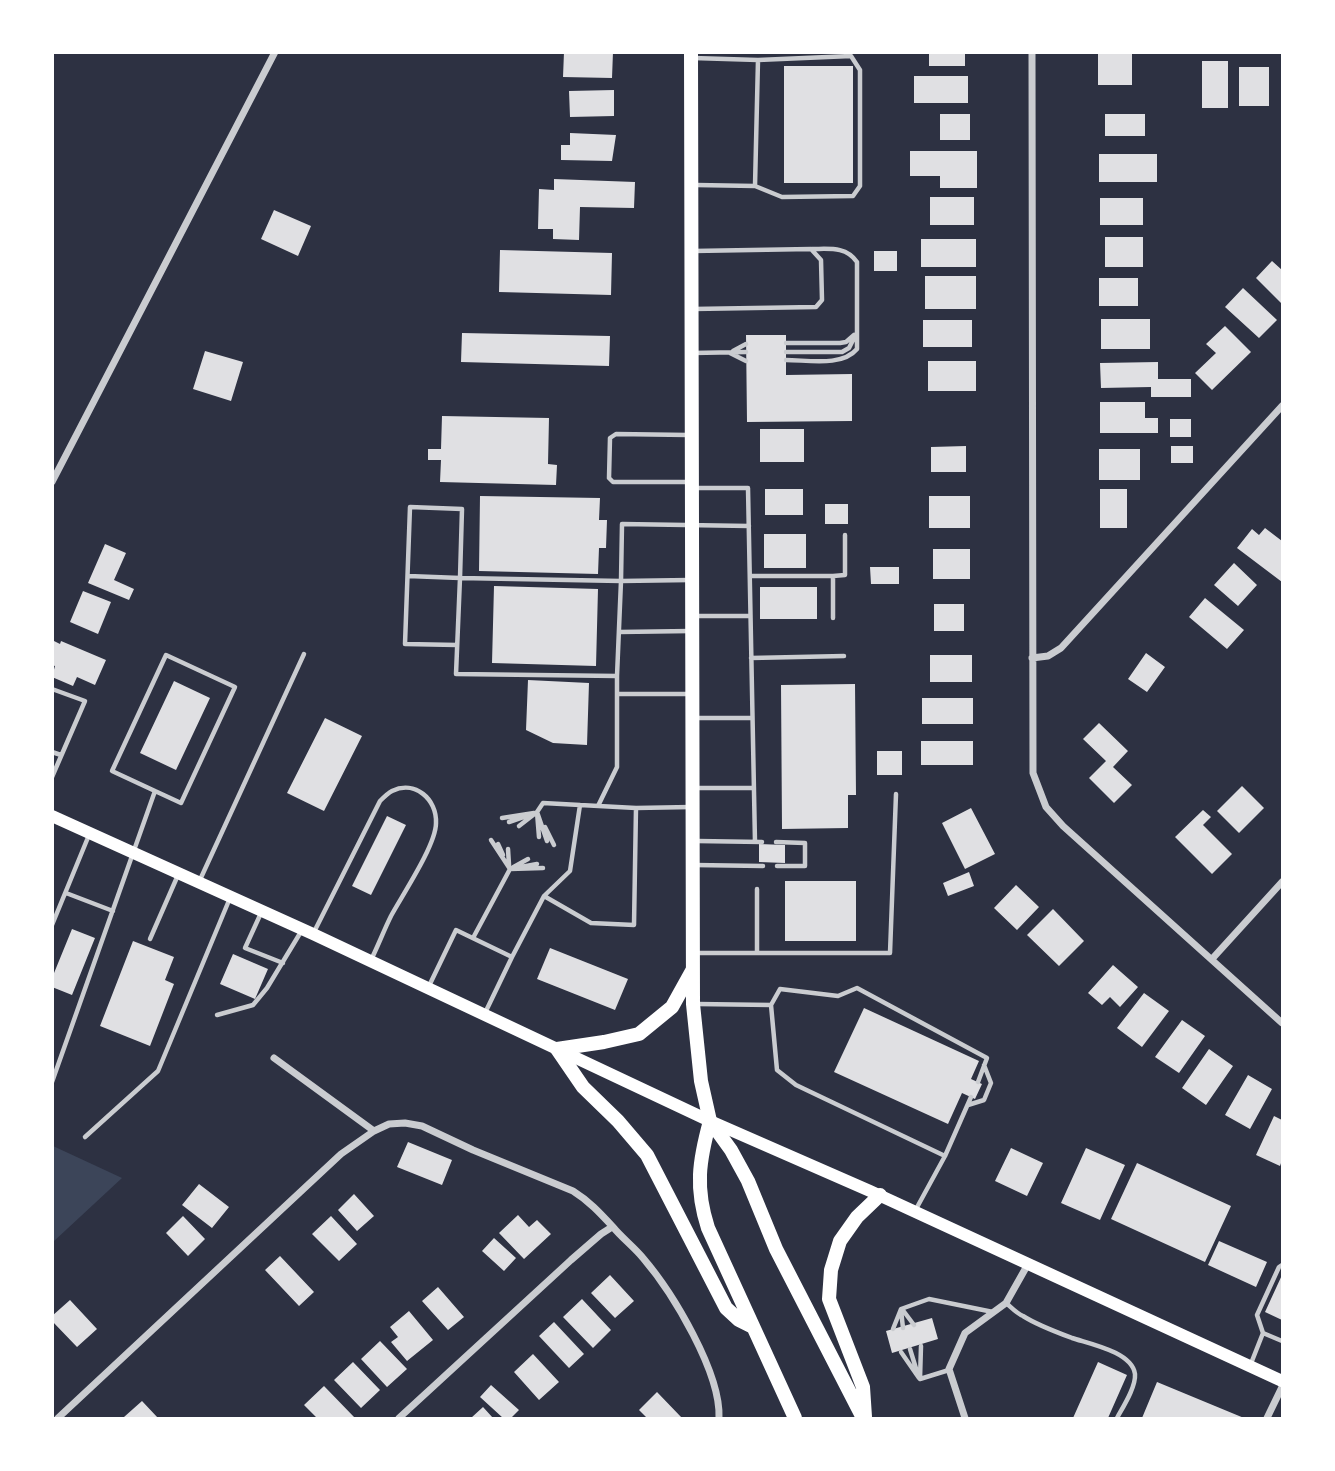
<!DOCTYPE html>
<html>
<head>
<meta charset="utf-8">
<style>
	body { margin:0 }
	#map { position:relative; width:1335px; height:1471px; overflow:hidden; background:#2d3142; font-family:Barlow,sans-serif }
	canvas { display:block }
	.frame { position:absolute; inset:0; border:54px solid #fff; pointer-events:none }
</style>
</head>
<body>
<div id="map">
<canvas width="1335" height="1471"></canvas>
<div class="frame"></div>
</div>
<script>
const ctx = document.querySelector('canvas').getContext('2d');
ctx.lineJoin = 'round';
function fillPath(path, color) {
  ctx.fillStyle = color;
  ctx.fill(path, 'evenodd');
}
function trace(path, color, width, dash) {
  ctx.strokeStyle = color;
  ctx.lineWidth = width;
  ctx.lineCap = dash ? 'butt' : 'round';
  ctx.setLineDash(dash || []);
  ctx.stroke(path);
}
fillPath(new Path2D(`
	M53,1146L122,1178L53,1242Z`), '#3c4559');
fillPath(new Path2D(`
	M564,52H613L612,78L563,77Z
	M929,52H965V66H929Z
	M1098,52H1132V85H1098Z
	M1202,61H1228V108H1202Z
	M784,66H853V183H784Z
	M1239,67H1269V106H1239Z
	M914,76H968V103H914Z
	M614,90V116L570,117L569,91Z
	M940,114H970V140H940Z
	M1105,114H1145V136H1105Z
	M570,133L616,135L612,161L561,160V145H570Z
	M910,151H977V188H940V176H910Z
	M1099,154H1157V182H1099Z
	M554,179L635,182L634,208L580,207L579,240L553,239V229H538L539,189L554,190Z
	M930,197H974V225H930Z
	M1100,198H1143V225H1100Z
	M274,210L311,226L298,256L261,239Z
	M1105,237H1143V267H1105Z
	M921,239H976V267H921Z
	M500,250L612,253L611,295L499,292Z
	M874,251H897V271H874Z
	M1272,261L1282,270V304L1256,278Z
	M925,276H976V309H925Z
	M1099,278H1138V306H1099Z
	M1243,288L1277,320L1259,338L1225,307Z
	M1101,319H1150V349H1101Z
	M923,320H972V347H923Z
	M1225,326L1251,352L1212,390L1195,373L1216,353L1206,344Z
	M462,333L610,336L609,366L461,362Z
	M746,335H786V375L852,374V421L747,422Z
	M205,351L243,362L231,401L193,389Z
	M928,361H976V391H928Z
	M1158,362V379H1191V397H1151V387L1101,388L1100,363Z
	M1100,402H1145V418H1158V433H1100Z
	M442,416L549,418L548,464L557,465L556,485L440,482L441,460H428V449H441Z
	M1170,419H1191V437H1170Z
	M760,429H804V462H760Z
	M966,446V472H931V447Z
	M1171,446H1193V463H1171Z
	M1099,449H1140V480H1099Z
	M765,489H803V515H765Z
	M1100,489H1127V528H1100Z
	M480,496L600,498L599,520H607L606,548H599L598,574L479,571Z
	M929,496H970V528H929Z
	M825,504H848V524H825Z
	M1265,528L1282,541V582L1237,548L1252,529L1259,535Z
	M764,534H806V568H764Z
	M105,544L126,553L114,580L134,589L129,600L88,583Z
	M933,549H970V579H933Z
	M1234,563L1257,585L1238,606L1214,585Z
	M870,567H899V584H871Z
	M494,586L598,589L596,666L492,663Z
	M760,587H817V619H760Z
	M83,591L111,602L98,634L70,622Z
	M1205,598L1244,630L1227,649L1189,617Z
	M934,604H964V631H934Z
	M52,640L60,644L61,641L106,660L95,685L77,677L73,686L52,677L55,666L52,665Z
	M1146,653L1165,667L1147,692L1128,679Z
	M930,655H972V682H930Z
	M528,680L589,683L587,745L553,743L526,730Z
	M174,681L210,698L176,770L140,753Z
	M855,684L856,795H848V828L782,829L781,685Z
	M922,698H973V724H922Z
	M325,718L362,736L324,811L287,793Z
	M1099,723L1128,751L1113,767L1132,785L1114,803L1089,778L1106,761L1083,739Z
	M921,741H973V765H921Z
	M877,751H902V775H877Z
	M1242,786L1264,808L1239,833L1217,811Z
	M971,808L995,854L965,869L942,823Z
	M1203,810L1211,817L1203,825L1232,854L1212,874L1175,837Z
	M387,816L406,825L371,895L352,886Z
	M759,844L785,845V863L759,862Z
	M969,872L974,886L948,896L943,883Z
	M785,881H856V941H785Z
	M1016,885L1039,907L1017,930L994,908Z
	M1053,909L1084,941L1059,966L1027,935Z
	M72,929L95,938L72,995L52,987V978Z
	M133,941L174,957L165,980L174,984L150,1046L100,1026Z
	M550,948L628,979L615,1010L537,979Z
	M233,954L268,969L255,999L220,984Z
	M1113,965L1138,987L1120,1007L1110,997L1102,1005L1088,993Z
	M1144,993L1169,1011L1142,1047L1117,1028Z
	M864,1008L979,1061L971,1079L982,1084L975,1099L962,1093L948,1124L834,1072Z
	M1182,1020L1205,1036L1179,1073L1155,1057Z
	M1209,1049L1233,1066L1206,1105L1182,1088Z
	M1248,1075L1272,1089L1250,1129L1225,1115Z
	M1274,1116L1282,1120V1160L1280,1166L1256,1155Z
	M408,1142L452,1160L442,1185L397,1167Z
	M1011,1148L1043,1163L1027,1196L995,1181Z
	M1086,1148L1125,1165L1100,1220L1061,1203Z
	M1137,1163L1231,1206L1205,1262L1111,1219Z
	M199,1184L229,1207L212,1228L182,1205Z
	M354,1194L374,1216L357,1231L338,1210Z
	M518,1215L529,1227L537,1220L551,1234L524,1259L499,1233Z
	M183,1216L205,1239L188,1256L166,1233Z
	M331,1216L357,1244L339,1261L312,1234Z
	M494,1238L516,1258L504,1271L482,1251Z
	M1219,1241L1267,1262L1256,1287L1208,1265Z
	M280,1256L314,1292L299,1306L265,1270Z
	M610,1275L634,1301L615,1318L591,1293Z
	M1282,1275V1320L1265,1312Z
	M438,1287L464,1317L448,1330L422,1301Z
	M582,1299L611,1330L593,1348L563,1317Z
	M70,1300L97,1329L77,1347L52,1321V1316Z
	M409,1311L433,1340L407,1361L391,1342L398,1337L390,1327Z
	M932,1318L938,1339L892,1353L886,1331Z
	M554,1322L584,1354L569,1368L539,1336Z
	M380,1341L407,1369L387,1387L361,1359Z
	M533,1354L559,1382L539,1400L514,1372Z
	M353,1362L380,1390L361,1408L334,1380Z
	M1098,1362L1127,1375L1108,1418H1073Z
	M1157,1382L1244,1418H1142Z
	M491,1385L519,1410L511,1418H503L480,1397Z
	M324,1386L355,1418H317L304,1405Z
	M657,1392L682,1418H647L639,1410Z
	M142,1401L158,1418H125L124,1417Z
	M483,1407L493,1418H471Z`), '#e0e0e3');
trace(new Path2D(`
	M693,58L758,60L755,186L696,185
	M755,186L782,197L853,196L860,186V70L851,56L758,60
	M693,309L816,307L822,300L821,260L811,249L693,251
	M786,343H840L846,342L854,335
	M733,351L746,344
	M786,352H842L849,348L855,336
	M693,353L746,352
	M730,353L746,361
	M786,360C808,360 842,367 857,349V262C846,246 829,249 812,249
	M688,435L616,434L610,438L609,478L613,482H689
	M693,488H748L755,842
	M408,576L460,578L462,509L410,507L405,644L457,645
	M750,576H833V618
	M833,576L845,575V535
	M695,616H750
	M619,632L691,631
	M751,658L844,656
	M617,676L621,581L690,580
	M52,689L85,701L52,777
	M617,694V676L456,674L460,578L621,581L622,524L749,526
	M694,718H752
	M52,752L61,755
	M695,788H754
	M598,806L617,767V694H688
	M502,818L534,813
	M509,822L532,814
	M519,826L537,812L543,803L580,805
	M545,827L554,845
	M539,837L537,812L547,841
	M491,840L510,869L528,859
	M697,841L762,842
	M776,842L805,843V866H777
	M498,844L503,855
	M508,849L509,865
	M537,864L510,869L543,868
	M694,865L763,866
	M199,882L304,654
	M757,889V953
	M66,893L113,911
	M544,896L591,923L634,925L636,808
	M261,913L245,948L283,963
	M52,925L89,835
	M313,934L380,801C383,798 388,793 392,791C415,780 437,799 436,823C436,845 403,894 391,916C384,930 378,946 371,960
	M473,938L510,869
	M150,939L178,875
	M697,953H890L896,794
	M512,957L544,896L570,871L580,805L636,808L691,807
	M429,986L456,930L512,957L485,1013
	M697,1004L771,1005L780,989L838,996L857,988L987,1058L978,1082
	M771,1005L777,1070L796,1085L945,1156
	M217,1015L253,1005L267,988L302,930
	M52,1082L155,791L181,803L235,687L166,655L112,771L155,791
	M968,1105L984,1100L991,1083L984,1065
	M85,1137L158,1071L230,898
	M915,1211L945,1156L971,1097
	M1006,1303C1011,1307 1016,1313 1023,1316C1037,1325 1056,1332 1072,1338C1090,1344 1132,1352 1135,1374C1136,1387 1123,1407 1117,1418
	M902,1309L914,1325
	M901,1310L903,1328
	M893,1329L901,1309L929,1299L993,1312
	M1263,1333L1282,1341
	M910,1349L918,1375
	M901,1352L919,1378
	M1250,1366L1263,1333L1257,1315L1279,1267L1282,1265
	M920,1379L921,1346
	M920,1379L949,1370`), '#caccd0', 4.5);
trace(new Path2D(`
	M1032,52L1033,773L1046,807L1063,826L1282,1023
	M52,482L275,52
	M1032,658L1048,656L1061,648L1282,406
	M1212,959L1282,882
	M274,1058L374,1131L389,1124L405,1123L422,1126L473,1150L573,1191C589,1201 600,1213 613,1227C622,1238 634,1247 643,1258C673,1293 721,1373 719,1418
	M58,1418L341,1154L374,1131
	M399,1418L571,1260L601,1234L612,1227
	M965,1418L949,1369L965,1333L1006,1303L1028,1264
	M1267,1418L1282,1387`), '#caccd0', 7);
trace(new Path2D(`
	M52,816L313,934L710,1121L870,1191L1282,1381`), '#fff', 12);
trace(new Path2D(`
	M691,52L693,1004L701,1081L710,1121L731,1150L748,1181L776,1249L863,1418
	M692,971L672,1007L639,1034L604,1042L557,1049L583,1087L618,1121L647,1155L726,1308L739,1320L753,1327
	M710,1121C699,1161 695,1188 708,1228L795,1418
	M865,1417L863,1387L829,1299L831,1270L840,1241L857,1217L880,1195`), '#fff', 14);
</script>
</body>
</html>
